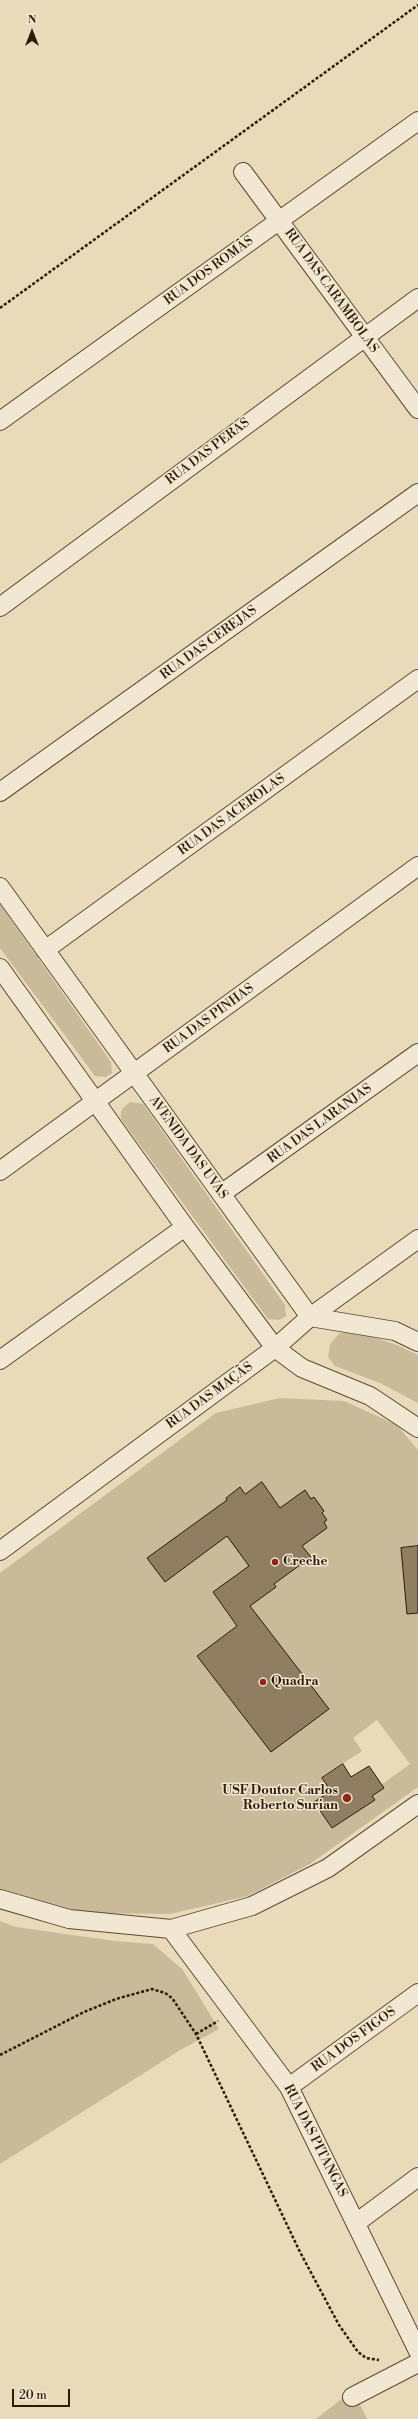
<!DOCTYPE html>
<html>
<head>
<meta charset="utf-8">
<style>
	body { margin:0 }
	#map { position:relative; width:418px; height:2419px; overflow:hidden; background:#e9dab9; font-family:"Libre Bodoni",serif }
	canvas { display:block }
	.north { position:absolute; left:12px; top:12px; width:40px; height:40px; -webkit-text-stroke:3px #f1e7d2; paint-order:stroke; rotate:0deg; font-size:11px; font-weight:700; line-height:16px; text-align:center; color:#2d1b03 }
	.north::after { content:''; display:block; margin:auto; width:14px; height:18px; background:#2d1b03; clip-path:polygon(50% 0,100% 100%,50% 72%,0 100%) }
	.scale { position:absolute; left:12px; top:2389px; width:58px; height:18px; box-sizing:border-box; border:2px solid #2d1b03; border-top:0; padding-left:5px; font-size:12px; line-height:14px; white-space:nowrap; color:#2d1b03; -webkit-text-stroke:3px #f1e7d2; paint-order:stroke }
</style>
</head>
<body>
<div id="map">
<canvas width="418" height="2419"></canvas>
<div class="north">N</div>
<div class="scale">20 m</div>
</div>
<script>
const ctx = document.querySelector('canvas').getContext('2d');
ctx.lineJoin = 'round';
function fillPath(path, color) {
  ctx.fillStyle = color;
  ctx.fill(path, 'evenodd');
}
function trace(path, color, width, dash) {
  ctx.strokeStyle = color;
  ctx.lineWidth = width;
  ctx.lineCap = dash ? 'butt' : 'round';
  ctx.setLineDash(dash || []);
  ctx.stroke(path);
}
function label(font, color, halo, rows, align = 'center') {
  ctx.font = font + ' "Libre Bodoni",serif';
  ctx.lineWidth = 3;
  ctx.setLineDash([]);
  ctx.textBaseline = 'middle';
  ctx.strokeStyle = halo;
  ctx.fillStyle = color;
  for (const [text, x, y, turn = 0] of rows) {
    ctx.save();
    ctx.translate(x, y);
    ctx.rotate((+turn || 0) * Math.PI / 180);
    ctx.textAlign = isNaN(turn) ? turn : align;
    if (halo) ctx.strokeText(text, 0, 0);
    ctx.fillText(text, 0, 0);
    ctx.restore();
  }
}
fillPath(new Path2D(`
	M0,904L111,1062L112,1073L106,1077L95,1076L0,948Z
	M131,1102L143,1104L285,1305L286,1316L279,1320L268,1319L121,1119C120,1110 123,1107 131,1102Z
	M358,1332L397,1345L418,1355V1403L380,1383L335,1366L328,1357L330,1344L340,1333Z
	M280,1398L344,1401L397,1425L418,1450V1787L310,1864L248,1896L170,1914L79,1913L0,1892V1573L216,1413ZM377,1720L410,1764L381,1785L384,1788L372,1796L375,1800L332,1828L325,1818L331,1813L328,1809L320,1814L312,1803L331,1791L322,1777L362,1751L353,1738Z
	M0,1921L16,1927L115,1941L153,1944L183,1970L219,2029L182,2049L0,2164Z
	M353,2390L367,2419H316Z`), '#c9ba9a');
const building = new Path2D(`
	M262,1482L280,1508L305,1490L311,1499L314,1497L324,1511L322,1513L327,1520L324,1522L327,1528L302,1546L311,1557L274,1584L276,1587L250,1606L329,1709L271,1752L197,1656L237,1626L213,1592L249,1566L227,1536L165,1582L147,1558L227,1500L226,1498L240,1487L245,1494Z
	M418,1546V1613L407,1614L401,1548Z
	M343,1764L351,1777L369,1766L384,1788L372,1796L375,1800L332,1828L314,1802L331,1791L322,1778Z`);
fillPath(building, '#8f7e62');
trace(building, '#2d1b03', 1);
const street = new Path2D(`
	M243,172L418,409
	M0,421L418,121
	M0,607L418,298
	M0,792L418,493
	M0,887L310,1317L395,1331L418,1342
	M45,950L418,679
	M0,968L185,1227L275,1348L302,1368L370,1396L418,1428
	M0,1171L418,866
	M221,1194L418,1053
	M0,1360L185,1227
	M0,1551L275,1348L310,1317L418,1239
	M0,1899L69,1919L171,1929L289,2087L418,2351
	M171,1929L252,1906L328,1868L418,1804
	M289,2087L418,1993
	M356,2223L418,2177
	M352,2397L418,2363`);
trace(street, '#5c4b30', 20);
trace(new Path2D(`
	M0,308L418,5
	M196,2034L218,2021
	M0,2055L84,2012L116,1999L152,1989L165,1993L172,1998L196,2034L300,2252L339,2325L358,2352L366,2358L379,2360`), '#2d1b03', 2.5, [3, 2]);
trace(street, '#f1e7d2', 18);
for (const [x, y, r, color] of [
	[275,1562,4,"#8f2418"],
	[263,1682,4,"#8f2418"],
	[347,1798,5,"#8f2418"]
]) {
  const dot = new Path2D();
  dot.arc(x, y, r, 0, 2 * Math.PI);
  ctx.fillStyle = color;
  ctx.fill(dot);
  trace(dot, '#f1e7d2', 1.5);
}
label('13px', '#2d1b03', '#f1e7d2', [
	["RUA DOS ROMÃS",209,271,-36],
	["RUA DAS CARAMBOLAS",331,291,54],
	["RUA DAS PERAS",208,452,-37],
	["RUA DAS CEREJAS",209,643,-36],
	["RUA DAS ACEROLAS",232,815,-36],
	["RUA DAS PINHAS",209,1019,-36],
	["RUA DAS LARANJAS",320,1124,-36],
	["AVENIDA DAS UVAS",188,1148,54],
	["RUA DAS MAÇÃS",210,1396,-36],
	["RUA DOS FIGOS",354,2040,-36],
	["RUA DAS PITANGAS",315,2141,63]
]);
label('bold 13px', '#2d1b03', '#f1e7d2', [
	["Creche",283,1562],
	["Quadra",271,1682],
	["USF Doutor Carlos",338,1791,"right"],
	["Roberto Surian",338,1806,"right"]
], 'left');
</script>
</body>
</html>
